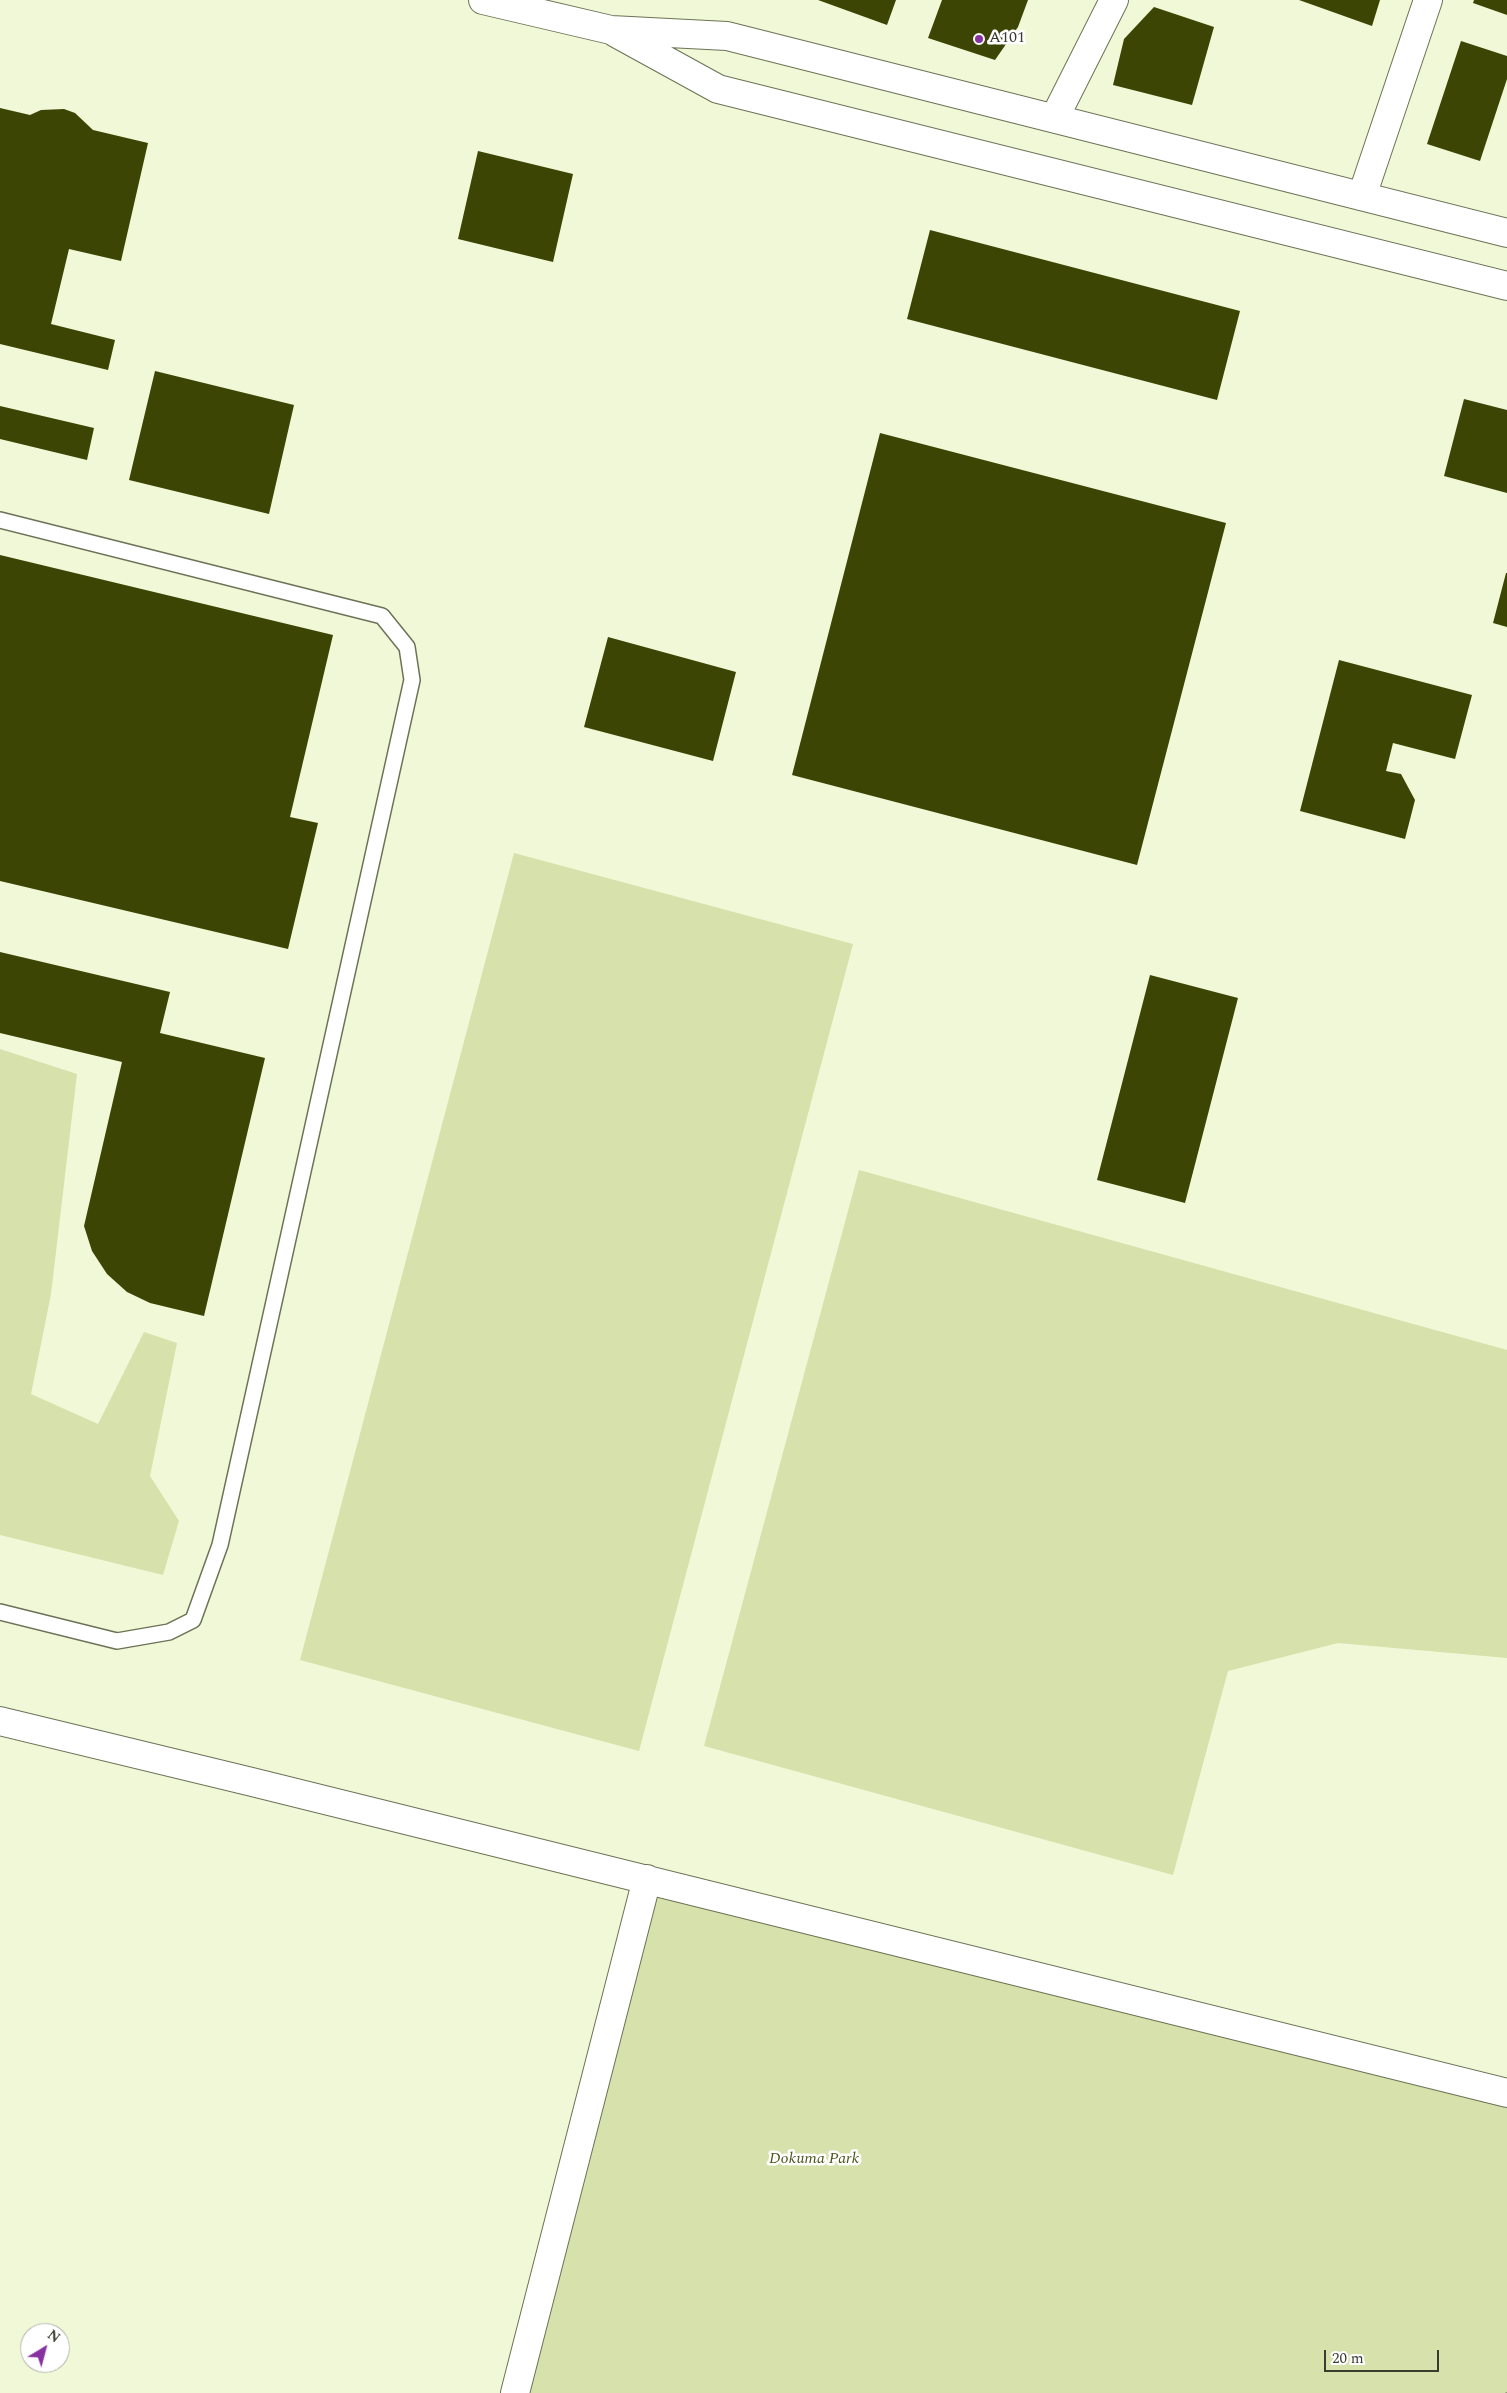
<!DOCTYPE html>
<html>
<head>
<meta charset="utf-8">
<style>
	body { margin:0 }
	#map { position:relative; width:1507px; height:2393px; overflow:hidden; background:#f1f8d7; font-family:Spectral,serif }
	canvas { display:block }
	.north { position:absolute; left:20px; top:2323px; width:50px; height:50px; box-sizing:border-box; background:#fff; border:1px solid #b0b1ac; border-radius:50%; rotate:37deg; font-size:14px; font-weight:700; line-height:20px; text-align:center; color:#3a3c30 }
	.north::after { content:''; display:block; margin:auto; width:18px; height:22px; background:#8732a0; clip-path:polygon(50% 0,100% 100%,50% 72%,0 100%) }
	.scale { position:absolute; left:1324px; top:2350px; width:115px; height:22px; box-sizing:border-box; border:2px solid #3a3c30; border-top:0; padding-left:6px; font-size:15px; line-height:18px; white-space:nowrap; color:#3a3c30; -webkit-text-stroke:4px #fff; paint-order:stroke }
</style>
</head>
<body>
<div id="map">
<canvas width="1507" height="2393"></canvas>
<div class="north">N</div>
<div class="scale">20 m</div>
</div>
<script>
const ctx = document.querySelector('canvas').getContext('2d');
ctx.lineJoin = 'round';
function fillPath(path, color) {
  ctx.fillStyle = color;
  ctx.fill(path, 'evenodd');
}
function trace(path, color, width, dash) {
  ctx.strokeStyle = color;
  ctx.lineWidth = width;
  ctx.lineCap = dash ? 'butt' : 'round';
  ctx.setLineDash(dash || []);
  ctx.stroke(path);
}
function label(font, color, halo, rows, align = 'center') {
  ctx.font = font + ' Spectral,serif';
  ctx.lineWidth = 5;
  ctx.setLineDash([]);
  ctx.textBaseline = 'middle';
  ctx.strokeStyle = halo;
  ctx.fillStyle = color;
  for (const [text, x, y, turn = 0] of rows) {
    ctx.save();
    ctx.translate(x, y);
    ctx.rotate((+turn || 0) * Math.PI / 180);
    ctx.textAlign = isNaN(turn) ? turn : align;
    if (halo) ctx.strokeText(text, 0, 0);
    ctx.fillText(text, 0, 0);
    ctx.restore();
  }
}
fillPath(new Path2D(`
	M514,853L853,944L639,1751L300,1660Z
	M0,1049L77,1074L51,1294L31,1394L98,1424L144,1332L177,1343L150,1476L179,1521L163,1575L0,1535Z
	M859,1170L1507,1350V1658L1338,1643L1228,1671L1173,1875L704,1746Z
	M647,1879L1507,2093V2393H515Z`), '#d6e1ab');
fillPath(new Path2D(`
	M818,0H896L887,25Z
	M942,0H1028L1018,27L995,60L928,38Z
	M1299,0H1380L1372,26Z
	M1474,0H1507V15L1473,3Z
	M1154,7L1214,27L1192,105L1113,85L1124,39Z
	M1461,41L1507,56V79L1480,161L1427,144Z
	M0,108L30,115L41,110L64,109L75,113L93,130L148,143L121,261L69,249L51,324L115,340L108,370L0,344Z
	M478,151L573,174L553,262L458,239Z
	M930,230L1240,311L1217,400L907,319Z
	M155,371L294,405L269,514L129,480Z
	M1464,399L1507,410V493L1444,476Z
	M0,406L94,428L87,460L0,439Z
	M880,433L1226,523L1137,865L792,775Z
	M0,555L333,635L290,817L318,823L288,949L0,881Z
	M1506,573H1507V627L1493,623Z
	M608,637L736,672L713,761L584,727Z
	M1339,660L1472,695L1455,759L1393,743L1386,771L1401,774L1415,800L1405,839L1300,811Z
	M0,952L170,992L160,1033L265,1058L204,1316L150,1303L127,1292L107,1274L92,1251L84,1226L122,1062L0,1033Z
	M1150,975L1238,998L1185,1203L1097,1180Z`), '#3c4503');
const lane = new Path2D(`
	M0,520L382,616L407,647L412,680L220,1545L193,1620L169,1632L117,1641L0,1612`);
const street = new Path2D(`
	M1055,117L1114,0
	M1362,196L1428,0
	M0,1721L252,1782L1507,2093
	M515,2393L647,1879`);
const secondary = new Path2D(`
	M483,0L611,30L727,36L1507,233
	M616,33L718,89L1507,286`);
trace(lane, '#6c7255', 18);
trace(street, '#6c7255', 30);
trace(secondary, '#6c7255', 30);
trace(new Path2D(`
	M1507,2393V2392`), '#929780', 3, [1, 4]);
trace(lane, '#fff', 15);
trace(street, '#fff', 28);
trace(secondary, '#fff', 28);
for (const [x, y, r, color] of [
	[979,39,5,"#8732a0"]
]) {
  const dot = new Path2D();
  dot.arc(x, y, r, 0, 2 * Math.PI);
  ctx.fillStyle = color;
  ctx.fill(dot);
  trace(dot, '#fff', 2);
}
label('16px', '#3a3c30', '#fff', [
	["A101",989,39]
], 'left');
label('italic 16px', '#4d561c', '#fff', [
	["Dokuma Park",814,2160]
]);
</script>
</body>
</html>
